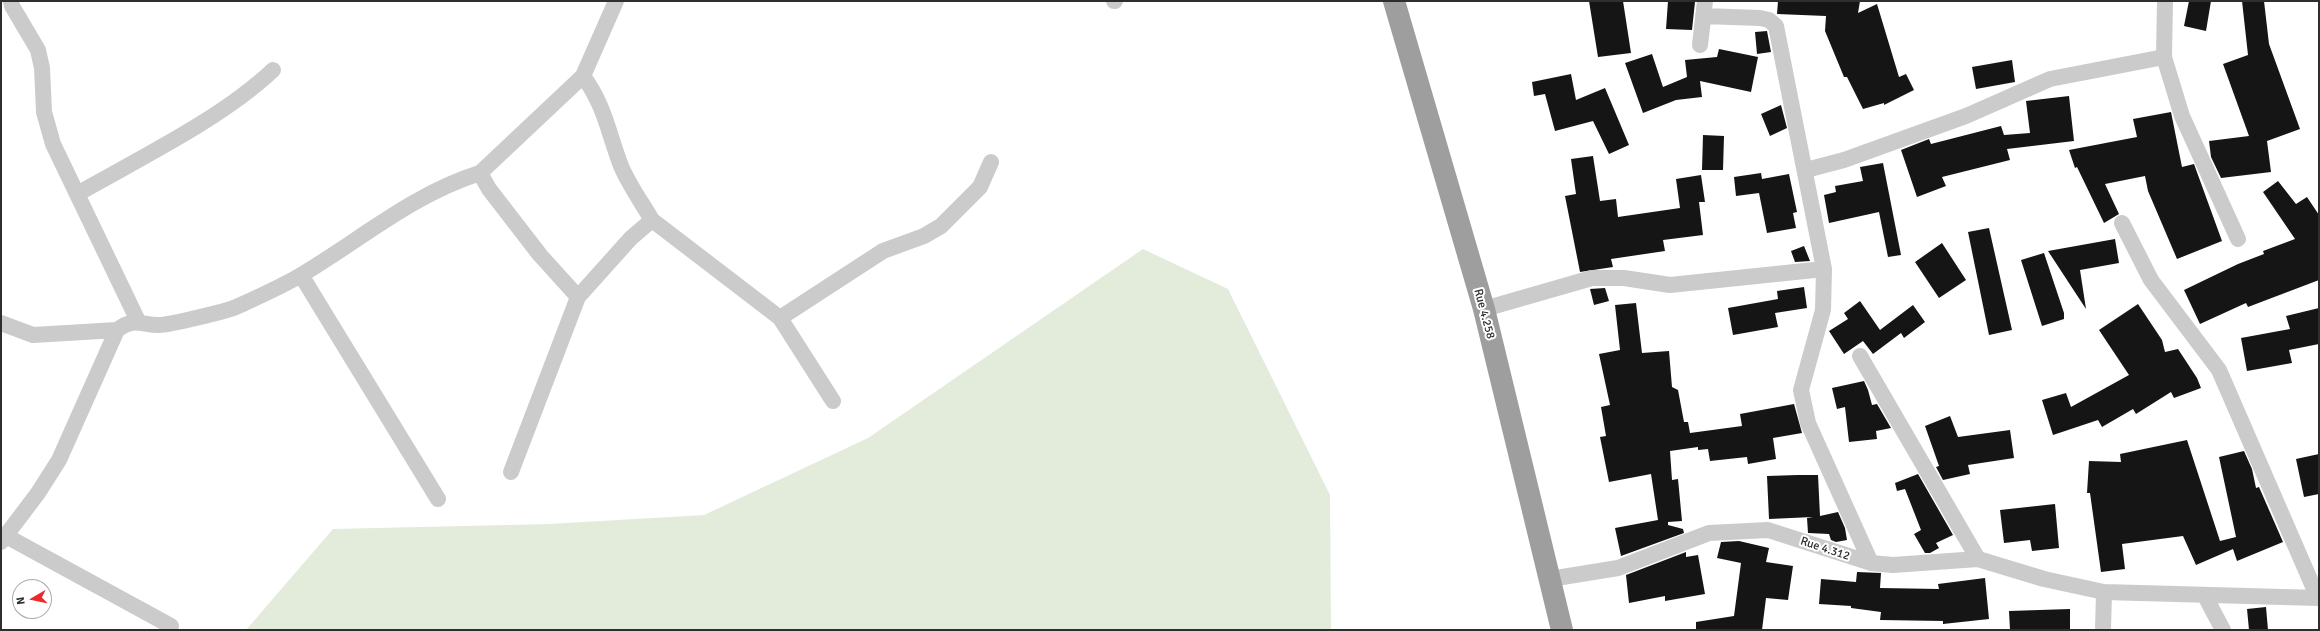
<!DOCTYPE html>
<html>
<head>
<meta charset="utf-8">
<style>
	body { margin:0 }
	#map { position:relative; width:2320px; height:631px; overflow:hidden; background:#fff; font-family:Signika,sans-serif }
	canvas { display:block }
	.frame { position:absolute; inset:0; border:2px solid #2e2e2e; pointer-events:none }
	.north { position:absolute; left:12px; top:579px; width:40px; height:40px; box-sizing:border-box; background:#fff; border:1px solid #ababab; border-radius:50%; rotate:261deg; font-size:11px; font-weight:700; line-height:16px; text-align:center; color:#2e2e2e }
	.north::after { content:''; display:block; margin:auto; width:14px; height:18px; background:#ec292c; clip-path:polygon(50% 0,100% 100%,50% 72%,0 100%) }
</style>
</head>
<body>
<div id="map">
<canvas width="2320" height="631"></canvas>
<div class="frame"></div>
<div class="north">N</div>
</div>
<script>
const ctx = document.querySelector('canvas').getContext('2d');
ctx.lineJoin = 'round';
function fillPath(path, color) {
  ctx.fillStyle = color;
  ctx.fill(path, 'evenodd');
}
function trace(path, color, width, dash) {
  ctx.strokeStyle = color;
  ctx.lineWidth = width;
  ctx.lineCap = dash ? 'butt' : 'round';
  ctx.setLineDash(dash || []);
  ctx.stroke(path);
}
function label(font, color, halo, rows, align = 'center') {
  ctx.font = font + ' Signika,sans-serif';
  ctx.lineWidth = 4;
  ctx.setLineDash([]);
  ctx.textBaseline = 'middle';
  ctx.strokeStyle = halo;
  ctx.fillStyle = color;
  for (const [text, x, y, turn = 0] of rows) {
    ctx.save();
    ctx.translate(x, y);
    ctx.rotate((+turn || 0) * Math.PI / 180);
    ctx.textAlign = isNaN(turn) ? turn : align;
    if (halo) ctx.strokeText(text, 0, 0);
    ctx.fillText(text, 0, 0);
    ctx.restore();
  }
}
fillPath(new Path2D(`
	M1143,249L1228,289L1330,495L1331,630H246L333,529L549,524L704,515L868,438Z`), '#e3ecdb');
fillPath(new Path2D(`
	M1589,1H1623L1631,53L1598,57Z
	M1668,1L1695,2L1692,30L1666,29Z
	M1778,1H1860L1858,13L1877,4L1899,77L1906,74L1914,90L1884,105V103L1863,109L1847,77H1844L1825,31L1826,16L1777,14Z
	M2189,1H2211L2206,31L2184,26Z
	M2242,1H2264L2269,44L2300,129L2267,141L2271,172L2221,178L2211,157L2209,141L2249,136L2223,64L2248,55Z
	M1767,31L1771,52L1757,54L1755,32Z
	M1719,49L1758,57L1751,92L1700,81L1702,97L1676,100L1643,113L1625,63L1652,54L1663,87L1687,77L1685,60L1717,57Z
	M2012,60L2015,82L1976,89L1972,67Z
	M1571,74L1576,100L1605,88L1629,145L1609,154L1593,121L1555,131L1545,94L1534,96L1532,82Z
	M2069,96L2074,141L2007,149L2010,160L1942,177L1946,186L1917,197L1901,150L1929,139L1931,144L2001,126L2004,135L2030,133L2026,101Z
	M1781,105L1787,128L1770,136L1761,114Z
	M2171,112L2182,167L2194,164L2222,241L2177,259L2148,191L2145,176L2105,184L2119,214L2104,223L2077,167L2075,168L2069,150L2137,137L2133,119Z
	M1703,135L1724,136L1723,170H1702Z
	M1593,156L1600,201L1616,199L1618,217L1680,208L1676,179L1701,175L1705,202H1699L1703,235L1663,240L1665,251L1611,259L1613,267L1580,272L1565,196L1576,194L1571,159Z
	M1883,163L1901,255L1888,257L1879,212L1829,223L1824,195L1836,192L1835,186L1863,181L1860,167Z
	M1761,173L1762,179L1789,174L1797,212L1793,213L1796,228L1767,233L1759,193L1736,196L1734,177Z
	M2278,181L2296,204L2307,197L2319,215V280L2248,307L2246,303L2200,324L2184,290L2238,264L2264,254L2263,251L2295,239L2263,192Z
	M1989,228L2012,330L1989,335L1968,232Z
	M2115,239L2119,263L2080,270L2086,309L2048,251Z
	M1942,243L1966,280L1939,298L1915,262Z
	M1804,246L1810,261L1795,262L1791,251Z
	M2044,253L2064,313V319L2042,326L2021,260Z
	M1804,287L1807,308L1775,313L1778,327L1733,335L1728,308L1778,299L1777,291Z
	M1605,288L1609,301L1594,305L1590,289Z
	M1860,301L1880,330L1913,305L1925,322L1904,338L1901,333L1873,354L1863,341L1844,354L1829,331L1848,319L1844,313Z
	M1636,303L1642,353L1669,351L1672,387L1678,390L1684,422H1688L1690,433L1742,426L1740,414L1794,404L1802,433L1773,438L1776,459L1748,464L1747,457L1710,461L1708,449L1698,450V447L1670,451L1672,480L1678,479L1682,521L1668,522V525L1683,529L1684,533L1621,556L1615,528L1658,520L1651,474L1609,482L1600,437L1606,436L1601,407L1610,405L1599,354L1620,350L1615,305Z
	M2138,304L2162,340L2165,352L2178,349L2197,378L2201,388L2174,398L2171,392L2136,414L2133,409L2102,427L2098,420L2053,435L2042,400L2066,393L2071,407L2129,375L2099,330Z
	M2319,308V344L2289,350L2292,363L2247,371L2241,338L2290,329L2286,316Z
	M1864,381L1868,390L1872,405L1877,404L1891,428L1876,431L1877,439L1849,442L1845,407L1837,409L1832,388Z
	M1950,416L1958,437L2010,430L2014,458L1968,465L1970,474L1943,480L1936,467L1939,466L1925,426Z
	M2187,440L2220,541L2236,537L2219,457L2244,451L2252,469L2256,488L2259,487L2283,542L2237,561L2233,549L2196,565L2183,536L2122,544L2125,569L2101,572L2090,493H2087L2089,461L2121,462L2120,454Z
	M2319,454V494L2304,497L2296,459Z
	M1918,474L1953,535L1936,543L1939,548L1930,553H1925L1914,534L1921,530L1905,489L1897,491L1895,483Z
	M1798,475H1818L1820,516L1838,512L1845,528L1847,540L1836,542L1831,540L1829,534L1808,533L1807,518L1813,517L1769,519L1767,476Z
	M2055,504L2059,548L2032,551L2030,540L2004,543L2000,510Z
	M1739,541L1769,548L1766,562L1793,566L1788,600L1766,598L1762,630H1696V622L1734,616L1741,563L1717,558L1721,542Z
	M1686,552V557L1698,555L1705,594L1665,601V596L1629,603L1626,575Z
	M1857,572L1881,573L1880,588L1939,589L1938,584L1985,578L1989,619L1943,624V621L1880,620L1881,612L1851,608V606L1819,604L1821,579L1856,582Z
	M2266,607L2268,630H2249L2247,609Z
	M2070,609V630H2010L2009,611Z`), '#151515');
trace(new Path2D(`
	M11,1L12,6L38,50L42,68L44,112L53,144L138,321
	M1114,1H1115
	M2165,1L2164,57L2182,116L2238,239
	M1703,16L1760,18L1769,20L1776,26L1824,269L1823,310L1801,390L1808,423L1871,563
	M1700,45L1705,1
	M583,76C605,106 608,132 621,166C629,185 642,203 652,220
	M1806,170L1844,160L1966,116L2050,79L2164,57
	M480,173L489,189L540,255L578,297
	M77,194C140,158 221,119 273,70
	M2122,223L2151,280L2219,370L2318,598
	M301,275L438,499
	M1484,309L1592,278H1624L1670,285L1824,269
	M780,318L883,251L924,236L941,226L980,187L991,162
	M1,323L33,335L117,330
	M1860,356L1978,559
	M511,472L578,297L631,238L652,220L780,318L833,401
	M6,536L171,626
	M1,542L38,493L59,460L117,330C134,317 141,325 159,325C169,325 227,311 236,307C258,297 281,287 301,275C360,240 413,194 480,173L583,76L616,1
	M1550,579L1618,568L1709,533L1768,530L1871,563L1893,565L1978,559L2044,579L2104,592L2319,598
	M2205,596L2223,630
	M2103,630L2104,592`), '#cbcbcb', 16);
trace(new Path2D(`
	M1394,1L1484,309L1562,630`), '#9e9e9e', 22);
label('12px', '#2e2e2e', '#fff', [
	["Rue 4.258",1484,314,75],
	["Rue 4.312",1825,549,18]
]);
</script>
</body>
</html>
